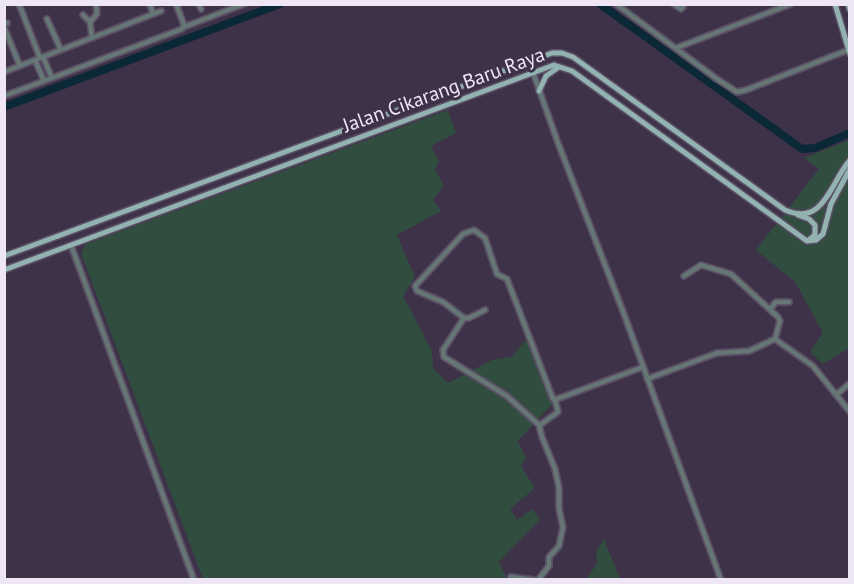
<!DOCTYPE html>
<html>
<head>
<meta charset="utf-8">
<style>
	body { margin:0 }
	#map { position:relative; width:854px; height:584px; overflow:hidden; background:#3e3249; font-family:"PT Sans",sans-serif }
	canvas { display:block }
	.frame { position:absolute; inset:0; border:6px solid #eee6f5; pointer-events:none }
</style>
</head>
<body>
<div id="map">
<canvas width="854" height="584"></canvas>
<div class="frame"></div>
</div>
<script>
const ctx = document.querySelector('canvas').getContext('2d');
ctx.lineJoin = 'round';
function fillPath(path, color) {
  ctx.fillStyle = color;
  ctx.fill(path, 'evenodd');
}
function trace(path, color, width, dash) {
  ctx.strokeStyle = color;
  ctx.lineWidth = width;
  ctx.lineCap = dash ? 'butt' : 'round';
  ctx.setLineDash(dash || []);
  ctx.stroke(path);
}
function label(font, color, halo, rows, align = 'center') {
  ctx.font = font + ' "PT Sans",sans-serif';
  ctx.lineWidth = 6;
  ctx.setLineDash([]);
  ctx.textBaseline = 'middle';
  ctx.strokeStyle = halo;
  ctx.fillStyle = color;
  for (const [text, x, y, turn = 0] of rows) {
    ctx.save();
    ctx.translate(x, y);
    ctx.rotate((+turn || 0) * Math.PI / 180);
    ctx.textAlign = isNaN(turn) ? turn : align;
    if (halo) ctx.strokeText(text, 0, 0);
    ctx.fillText(text, 0, 0);
    ctx.restore();
  }
}
fillPath(new Path2D(`
	M448,110L456,133L431,146L439,161L435,170L444,185L433,200L441,211L397,235L415,277L403,296L432,351L433,368L448,383L492,360L511,357L530,336L554,402L518,441L526,458L521,466L535,488L510,509L517,520L532,509L540,520L499,562L507,579H203L81,253L86,244Z
	M849,140V348L823,364L810,352L823,333L795,282L756,250L819,169L804,158Z
	M604,539L620,579H586L597,564L596,551Z`), '#304d40');
trace(new Path2D(`
	M600,4L802,149L815,148L850,133
	M4,107L280,4`), '#0b2836', 8);
const minor = new Path2D(`
	M19,4L40,58
	M150,4L153,14
	M199,4L201,9
	M616,4L717,79L737,92L746,90L848,50
	M674,4L681,9L683,7
	M83,15L90,22
	M47,19L61,50
	M4,23H7
	M4,27L20,66
	M184,27L244,4
	M92,38L90,22L97,14L96,4
	M676,48L791,4
	M43,57L52,78
	M35,60L44,81
	M529,61L558,143L624,314L721,580
	M4,72L161,11
	M4,96L182,29L184,25L176,4
	M71,245L194,580
	M771,308L776,302H789
	M464,318H469L485,310
	M775,339L813,366L850,412
	M647,379L717,353L749,351L775,339L780,321L778,317L731,274L701,265L684,276
	M836,395L850,383
	M540,425L558,412L555,400
	M511,577L534,580
	M538,580L549,566V557L559,546L563,527L559,509V488L555,469L542,437L539,425L507,396L444,357L443,350L464,318L443,302L417,291L415,286L463,234L474,230L485,238L497,274L507,279L553,399H557L643,367`);
const major = new Path2D(`
	M835,4L850,54
	M848,4L850,10
	M539,91L546,76L559,67
	M798,215L809,219L815,225V235L809,240
	M4,256L552,53H562L573,57L785,210C824,227 830,183 850,160
	M4,270L554,65L572,71L807,241L816,240L823,234L831,204L850,169`);
trace(minor, '#5a4f65', 8);
trace(major, '#5a4f65', 8);
trace(minor, '#667675', 4.5);
trace(major, '#92b3b1', 5);
label('20px', '#eee6f5', '#3e3249', [
	["Jalan Cikarang Baru Raya",444,91,-20]
]);
</script>
</body>
</html>
